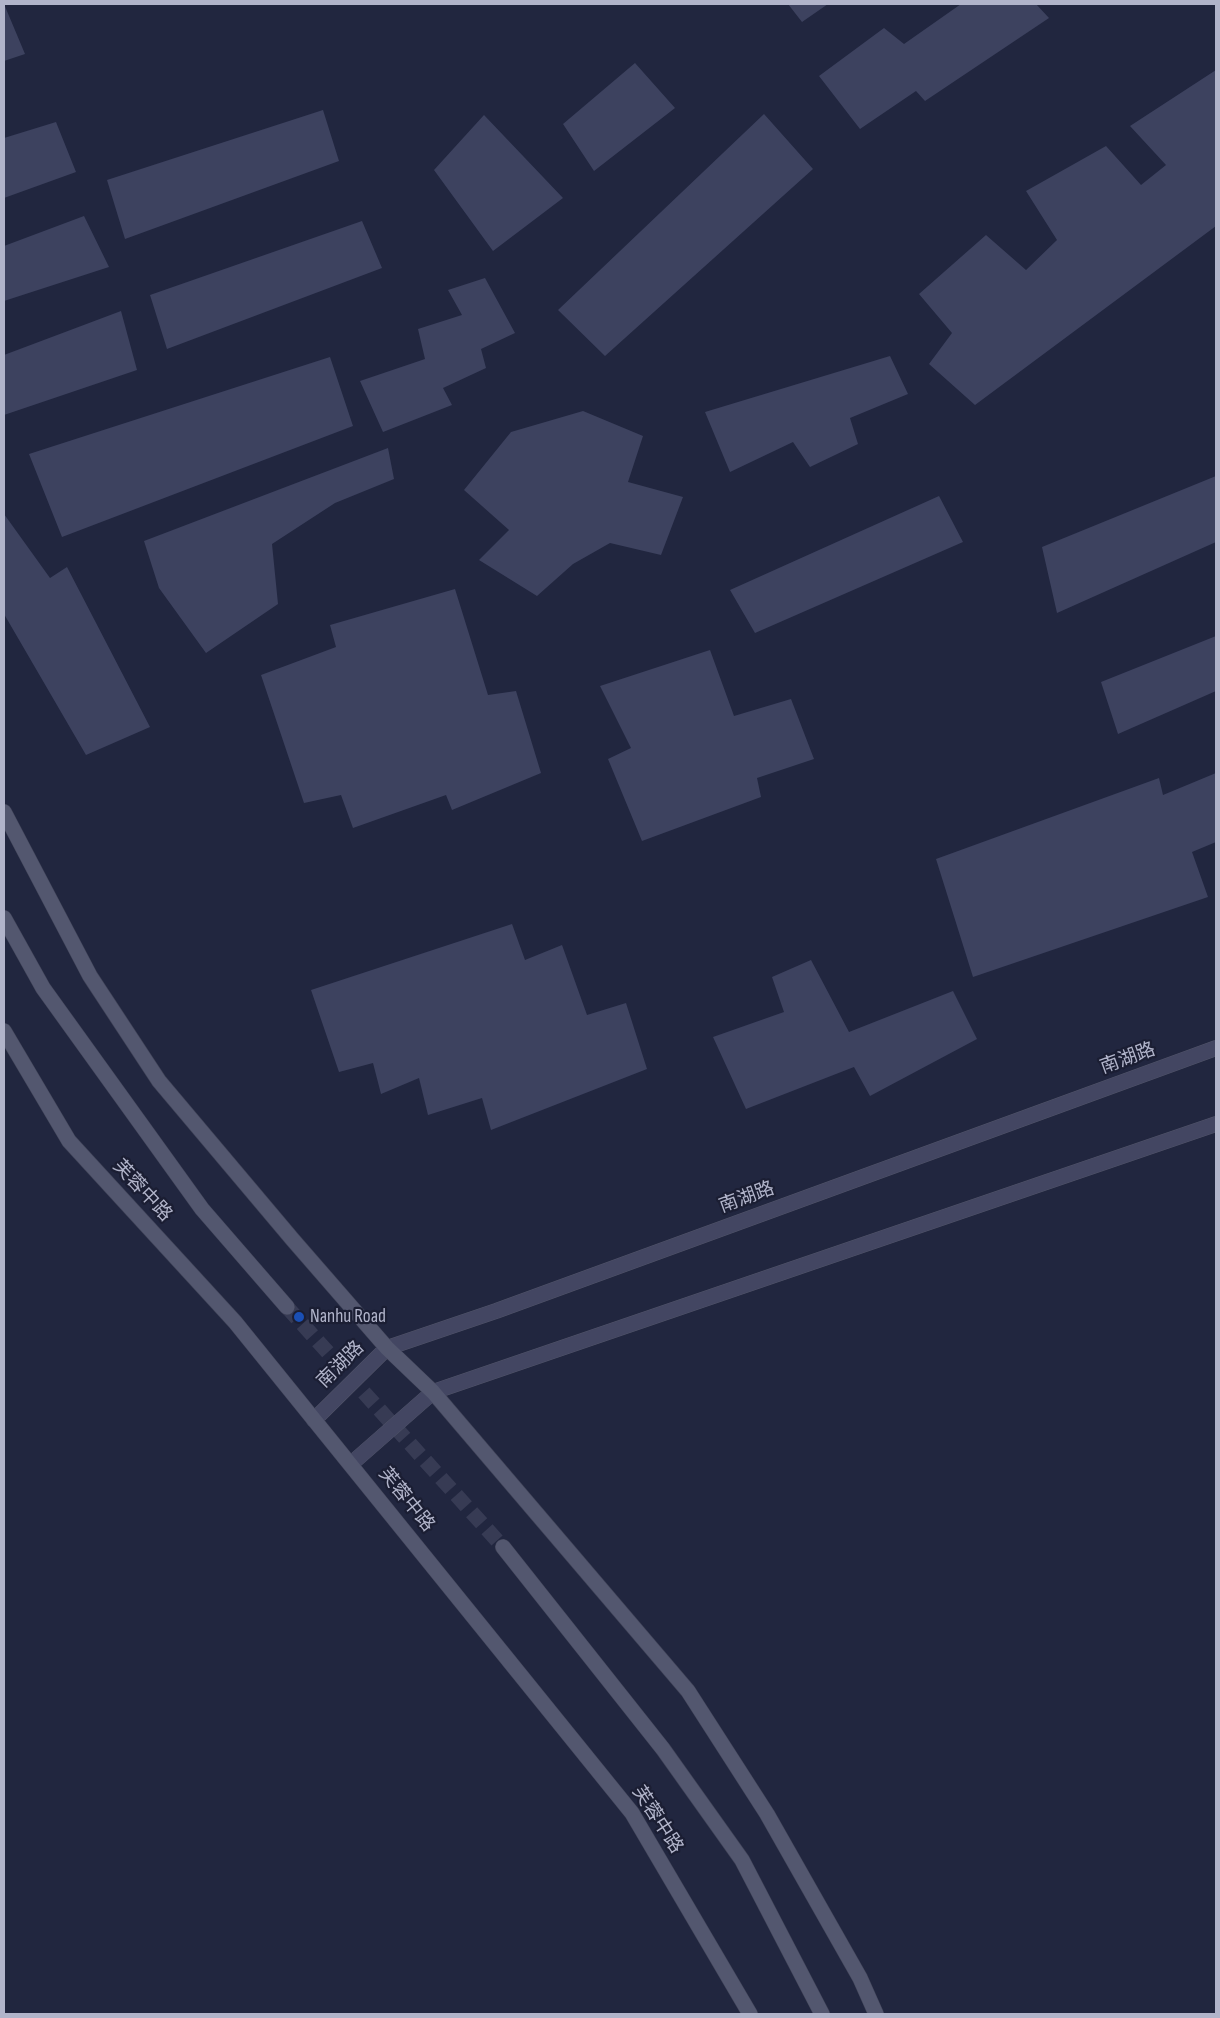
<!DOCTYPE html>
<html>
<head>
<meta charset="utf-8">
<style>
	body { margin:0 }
	#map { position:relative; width:1220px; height:2018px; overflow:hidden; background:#21263f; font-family:"Sofia Sans Condensed",sans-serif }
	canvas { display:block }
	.frame { position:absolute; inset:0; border:5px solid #b1b4ca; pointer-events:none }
</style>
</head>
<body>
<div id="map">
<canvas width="1220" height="2018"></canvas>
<div class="frame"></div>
</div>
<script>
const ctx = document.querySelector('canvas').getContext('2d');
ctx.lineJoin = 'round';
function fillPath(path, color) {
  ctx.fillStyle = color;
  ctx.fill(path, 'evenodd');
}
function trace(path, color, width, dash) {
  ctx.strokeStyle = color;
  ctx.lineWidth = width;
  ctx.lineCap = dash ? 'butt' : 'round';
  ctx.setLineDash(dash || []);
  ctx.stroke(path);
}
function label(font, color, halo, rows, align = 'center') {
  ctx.font = font + ' "Sofia Sans Condensed","Noto Sans SC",sans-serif';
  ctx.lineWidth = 4.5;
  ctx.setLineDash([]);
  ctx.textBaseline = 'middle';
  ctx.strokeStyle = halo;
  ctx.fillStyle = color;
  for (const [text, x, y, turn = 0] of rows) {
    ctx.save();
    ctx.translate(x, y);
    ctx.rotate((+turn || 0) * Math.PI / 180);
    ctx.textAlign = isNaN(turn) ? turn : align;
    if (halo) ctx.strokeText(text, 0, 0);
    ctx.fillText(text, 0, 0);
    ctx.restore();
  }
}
fillPath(new Path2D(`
	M4,4L25,54L4,61Z
	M788,4H828L802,22Z
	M961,4H1036L1049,18L925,101L916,91L860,129L819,76L884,28L904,44Z
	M635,63L675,108L594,171L563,124Z
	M1216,70V226L975,405L929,364L952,333L919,294L986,235L1026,270L1057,240L1026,191L1106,146L1141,185L1166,165L1130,126Z
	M323,110L339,161L125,239L107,180Z
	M764,114L813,169L605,356L558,310Z
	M484,115L563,198L493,251L434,170Z
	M56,122L76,172L4,198V138Z
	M84,216L109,267L4,301V246Z
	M362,221L382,268L167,349L150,295Z
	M485,278L515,333L481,349L486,368L443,388L452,405L383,432L360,381L425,359L418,329L462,315L448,290Z
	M121,311L137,370L4,415V355Z
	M890,356L908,394L850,418L858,444L810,467L793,442L730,472L705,412Z
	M330,357L353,426L62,537L29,454Z
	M583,411L643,436L628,482L683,497L661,555L610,543L573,564L537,596L479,560L509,530L464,490L511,432Z
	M388,448L394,479L335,503L272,544L278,604L206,653L159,588L144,541Z
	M1216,476V542L1057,613L1042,547Z
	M939,496L963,542L755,633L730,590Z
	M4,514L50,578L67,567L150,727L86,755L4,614Z
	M455,589L488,695L516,691L541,773L452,810L446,795L353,828L341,795L304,803L261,675L336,647L330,625Z
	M1216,636V691L1118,734L1101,682Z
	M710,650L734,716L791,699L814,759L757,778L761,797L642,841L608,759L631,748L600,686Z
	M1216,773V842L1192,852L1208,897L973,977L936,859L1159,778L1163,795Z
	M512,924L525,960L562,945L587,1015L626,1003L647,1069L491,1130L482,1098L428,1115L419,1078L381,1094L373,1063L339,1072L311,990Z
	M811,960L849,1032L953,991L977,1039L870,1096L854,1067L746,1109L713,1037L784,1012L772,977Z`), '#3d425f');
trace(new Path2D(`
	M287,1307L503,1547`), '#373b54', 15, [15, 8]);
const secondary = new Path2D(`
	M314,1420L387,1348L496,1311L1216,1048
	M351,1464L433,1392L1216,1124`);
const primary = new Path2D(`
	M4,812L90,976L159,1081L293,1240L387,1348L433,1392L688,1691L767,1814L860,1978L876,2014
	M4,918L43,988L202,1209L287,1307
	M4,1031L69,1141L235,1322L632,1813L750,2014
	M503,1547L663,1749L742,1860L822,2014`);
trace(secondary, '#515469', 16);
trace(primary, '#3f4257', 16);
trace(secondary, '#434662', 15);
trace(primary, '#53576f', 15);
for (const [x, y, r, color] of [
	[299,1317,6,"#1a4fb4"]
]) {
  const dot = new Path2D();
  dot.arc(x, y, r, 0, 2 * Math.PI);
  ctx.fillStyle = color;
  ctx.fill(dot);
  trace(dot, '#1b1e33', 2);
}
label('19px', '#b1b4ca', '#1b1e33', [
	["南湖路",1128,1059,-20],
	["芙蓉中路",142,1191,47],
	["南湖路",747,1198,-20],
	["南湖路",341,1365,-45],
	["芙蓉中路",406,1500,51],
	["芙蓉中路",657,1820,57]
]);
label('19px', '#b1b4ca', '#1b1e33', [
	["Nanhu Road",310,1317]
], 'left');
</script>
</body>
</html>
